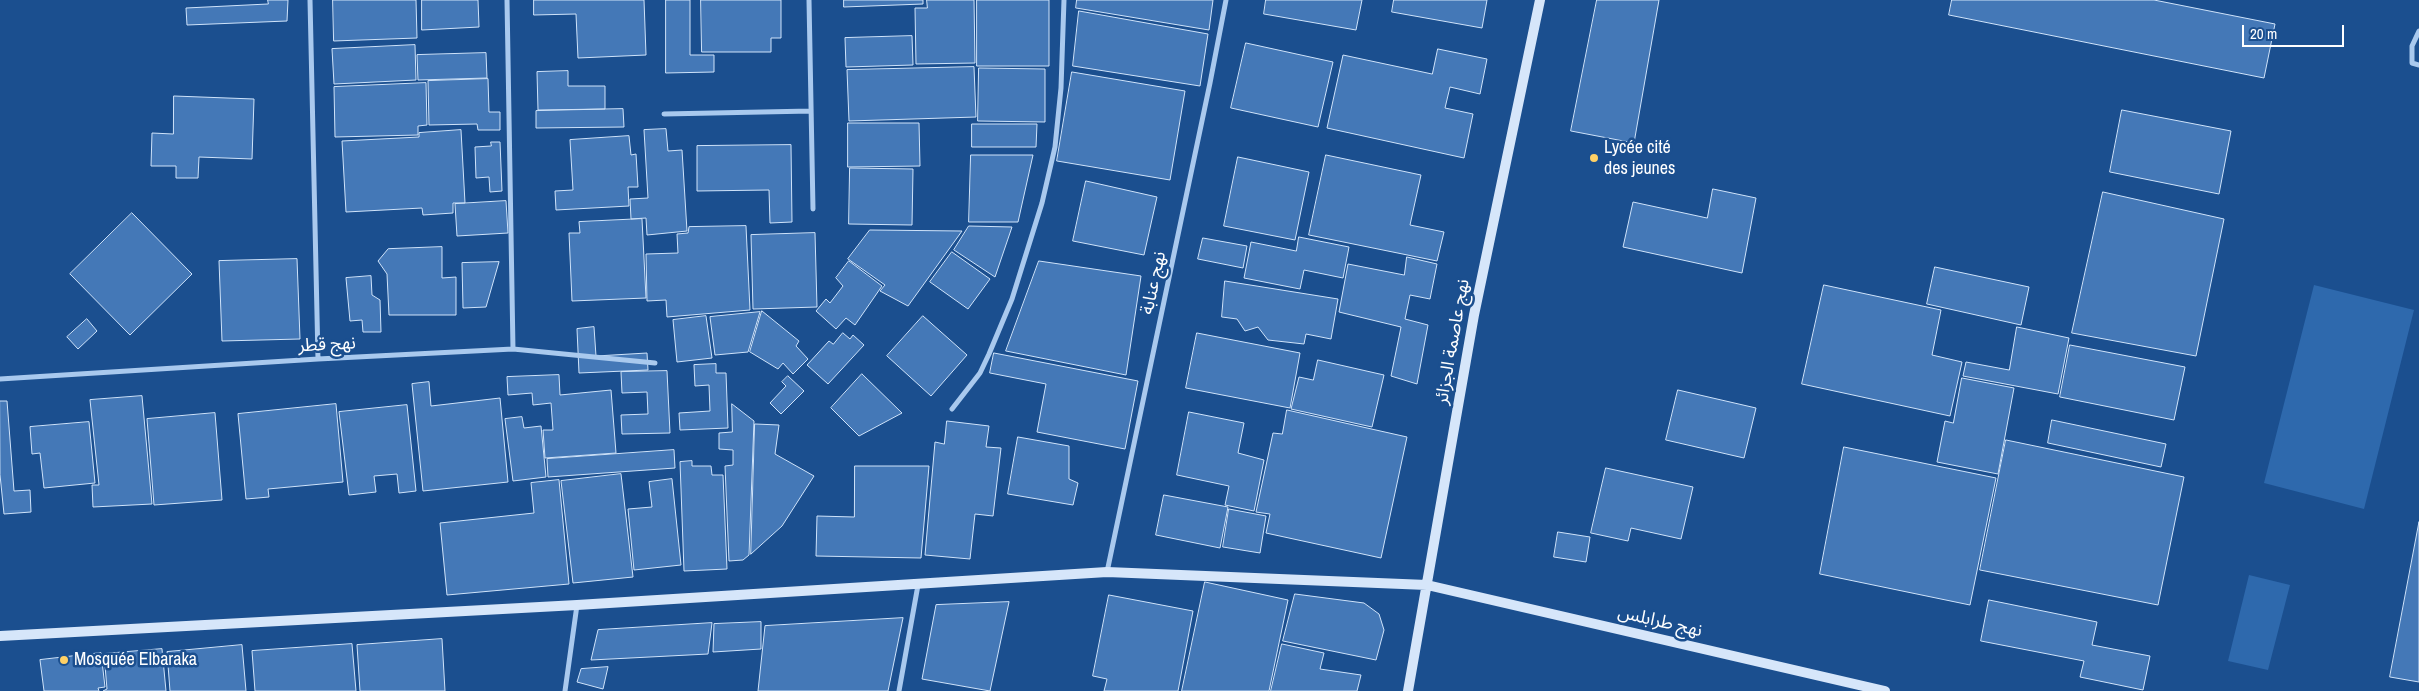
<!DOCTYPE html>
<html>
<head>
<meta charset="utf-8">
<style>
	body { margin:0 }
	#map { position:relative; width:2419px; height:691px; overflow:hidden; background:#1b4f8f; font-family:"Archivo Narrow",sans-serif }
	canvas { display:block }
	.scale { position:absolute; left:2242px; top:25px; width:102px; height:22px; box-sizing:border-box; border:2px solid #fff; border-top:0; padding-left:6px; font-size:15px; line-height:18px; white-space:nowrap; color:#fff; -webkit-text-stroke:4px #1b4f8f; paint-order:stroke }
</style>
</head>
<body>
<div id="map">
<canvas width="2419" height="691"></canvas>
<div class="scale">20 m</div>
</div>
<script>
const ctx = document.querySelector('canvas').getContext('2d');
ctx.lineJoin = 'round';
function fillPath(path, color) {
  ctx.fillStyle = color;
  ctx.fill(path, 'evenodd');
}
function trace(path, color, width, dash) {
  ctx.strokeStyle = color;
  ctx.lineWidth = width;
  ctx.lineCap = dash ? 'butt' : 'round';
  ctx.setLineDash(dash || []);
  ctx.stroke(path);
}
function label(font, color, halo, rows, align = 'center') {
  ctx.font = font + ' "Archivo Narrow","Noto Sans Arabic",sans-serif';
  ctx.lineWidth = 5;
  ctx.setLineDash([]);
  ctx.textBaseline = 'middle';
  ctx.strokeStyle = halo;
  ctx.fillStyle = color;
  for (const [text, x, y, turn = 0] of rows) {
    ctx.save();
    ctx.translate(x, y);
    ctx.rotate((+turn || 0) * Math.PI / 180);
    ctx.textAlign = isNaN(turn) ? turn : align;
    if (halo) ctx.strokeText(text, 0, 0);
    ctx.fillText(text, 0, 0);
    ctx.restore();
  }
}
fillPath(new Path2D(`
	M2314,285L2414,310L2364,509L2264,483Z
	M2249,575L2290,585L2268,670L2228,661Z`), '#2e69ad');
const building = new Path2D(`
	M268,0H288L287,21L187,25L186,8L268,4Z
	M333,0H416L417,38L334,41Z
	M422,0H478L479,27L422,30Z
	M534,0H644L646,55L578,58L576,14L534,15Z
	M666,0H690V55H714V72L666,73Z
	M701,0H781V38H771V52H702Z
	M844,0H923V4L844,7Z
	M927,0H974L975,63L916,64L915,8H927Z
	M977,0H1049V66H977Z
	M1077,0H1213L1209,30L1076,8Z
	M1266,0H1362L1356,30L1264,14Z
	M1394,0H1487L1482,28L1392,12Z
	M1597,0H1659L1634,143L1571,131Z
	M1952,0H2154L2275,24L2264,78L1949,15Z
	M1079,11L1208,34L1200,86L1073,66Z
	M912,36L913,65L846,67L845,38Z
	M1246,43L1333,62L1318,127L1231,108Z
	M415,45L416,80L334,84L332,49Z
	M1438,49L1487,59L1480,94L1450,87L1445,108L1473,114L1464,158L1327,128L1343,55L1432,74Z
	M486,53L487,78L418,80L417,55Z
	M974,67L976,117L849,121L847,70Z
	M979,68L1045,69V122L978,121Z
	M568,71V86H605V109L538,110L537,72Z
	M1072,72L1185,91L1170,180L1057,161Z
	M488,79L489,112H500V130H478L477,124L429,125L428,81Z
	M426,83L427,125L418,126V135L335,137L334,87Z
	M174,96L254,99L252,159L199,157L198,178H176V166H151L152,133L173,134Z
	M623,109L624,127L536,128V111Z
	M2122,110L2231,131L2219,194L2110,172Z
	M848,123H919L920,166L848,167Z
	M972,124H1037L1036,147H972Z
	M666,129L668,151L682,150L687,231L647,235L646,218L631,219L630,199L648,198L644,130Z
	M461,130L465,203H453V213L423,215L422,208L346,212L342,141L419,137V133Z
	M629,136L631,155L636,154L638,187H628L629,206L556,210L555,191L573,190L570,140Z
	M491,142H500L502,191L490,192L489,177L476,178L475,147L491,146Z
	M791,145L792,222L770,223L769,190L697,191V146Z
	M971,155H1033L1018,222H969Z
	M1326,155L1421,175L1410,225L1444,232L1437,261L1309,235Z
	M1238,157L1309,172L1295,240L1224,226Z
	M850,168L913,169L912,225L849,224Z
	M1086,181L1157,197L1144,255L1073,241Z
	M1713,189L1756,198L1742,273L1623,247L1633,202L1707,218Z
	M2103,192L2224,219L2196,356L2072,333Z
	M506,201L508,233L457,236L455,204Z
	M132,213L192,274L130,335L70,274Z
	M642,219L646,298L572,301L569,233H580L579,222Z
	M746,226L750,310L667,317L666,300L647,301L646,254L678,253L677,234L688,233L689,227Z
	M969,226L1012,227L995,277L954,250Z
	M870,230L962,231L908,306L880,291L885,285L848,259Z
	M815,233L817,307L753,309L751,235Z
	M1299,237L1349,247L1343,278L1304,270L1300,289L1244,278L1251,242L1296,251Z
	M1203,238L1247,246L1243,268L1198,259Z
	M442,247V278L456,277V315H389L387,274L378,261L388,249Z
	M952,252L990,279L968,309L930,282Z
	M1407,257L1437,264L1430,299L1410,295L1405,319L1428,325L1417,384L1391,376L1401,327L1339,312L1348,264L1404,275Z
	M297,259L300,339L222,341L219,261Z
	M849,261L882,286L855,325L846,318L836,329L816,311L826,299L830,303L843,286L836,278Z
	M1039,261L1141,276L1126,375L1006,351Z
	M499,262L486,307L463,308L462,263Z
	M1935,267L2029,287L2021,325L1927,304Z
	M371,276L372,295L380,300L381,332H363L362,320L350,321L346,278Z
	M1225,281L1338,299L1331,339L1306,334L1304,344L1268,340L1258,327L1245,331L1237,319L1222,317Z
	M1824,285L1941,310L1932,355L1962,362L1950,416L1802,384Z
	M762,311L799,341L796,346L808,359L793,374L783,363L778,369L750,352Z
	M760,312L748,352L715,355L710,317Z
	M706,316L712,358L677,362L673,320Z
	M923,316L967,355L931,396L887,356Z
	M87,319L97,331L78,349L67,337Z
	M594,327L596,356L647,353L648,370L579,373L577,329Z
	M2017,327L2069,338L2058,394L1963,376L1966,362L2009,370Z
	M843,333L850,339L853,335L864,345L828,384L807,365L829,341L833,344Z
	M1197,333L1300,353L1290,408L1186,388Z
	M2070,345L2185,367L2174,420L2060,397Z
	M994,353L1138,381L1125,449L1037,432L1046,384L990,373Z
	M1318,360L1384,375L1372,427L1291,409L1299,377L1313,380Z
	M716,364V373H726L728,428L680,430L679,413L710,411L709,385L695,386L694,365Z
	M667,371L670,433L622,434L621,415L648,414L647,392L622,393L621,372Z
	M862,374L902,413L859,436L831,408Z
	M559,375L560,395L611,390L616,453L545,458L543,430H553L551,403L533,405L532,393L508,395L507,377Z
	M788,376L804,391L781,414L770,403L786,386L782,382Z
	M1962,378L2014,388L1998,474L1937,462L1945,421L1953,423Z
	M429,382L431,406L500,398L508,482L423,491L412,384Z
	M1678,390L1756,408L1744,458L1666,440Z
	M142,396L152,504L93,507L92,485H99L90,400Z
	M0,401H7L14,491L30,490L31,512L4,514L0,475Z
	M336,404L343,482L268,489L269,497L246,499L238,414Z
	M732,404L754,421L749,555L743,560L729,561L725,466L733,465V450L719,449V433L732,432Z
	M407,405L416,491L399,493L397,474L374,476L376,492L349,495L339,412Z
	M1287,410L1407,437L1381,558L1266,533L1270,514L1256,512L1273,433L1282,434Z
	M1189,412L1244,423L1238,453L1264,460L1254,511L1225,505L1229,486L1177,475Z
	M215,413L222,500L154,505L147,419Z
	M522,417L524,428L541,426L546,477L513,481L505,419Z
	M2052,420L2166,444L2161,467L2048,443Z
	M947,421L989,426L986,447L1001,448L993,516L975,514L970,559L925,555L935,442L944,444Z
	M89,422L95,483L44,488L40,453L32,454L30,427Z
	M755,424L779,425L775,454L814,476L782,526L751,554Z
	M1018,437L1069,446V479L1078,483L1073,505L1008,494Z
	M2006,440L2184,477L2158,605L1980,570Z
	M1844,447L1996,478L1970,605L1820,574Z
	M674,450L675,468L548,477L547,459Z
	M692,461V466H711L712,475H723L727,569L684,571L680,462Z
	M855,466H929L921,558L816,556L817,516L854,517Z
	M1606,468L1693,487L1681,539L1631,528L1628,541L1591,533Z
	M621,474L633,577L573,583L561,481Z
	M672,479L681,565L634,570L628,509L652,507L649,482Z
	M559,480L569,584L447,595L440,523L534,513L531,483Z
	M1164,495L1228,507L1220,548L1156,535Z
	M1229,509L1266,516L1260,553L1223,547Z
	M2419,522V682L2390,677Z
	M1558,532L1590,537L1586,562L1554,557Z
	M1205,582L1288,600L1269,691H1182Z
	M1295,594L1364,603L1379,614L1384,630L1376,660L1283,641Z
	M1109,595L1193,611L1178,691H1104L1107,679L1093,676Z
	M1989,600L2097,622L2092,645L2150,656L2143,690L2080,677L2084,661L1981,641Z
	M1009,602L990,691L922,679L936,605Z
	M903,618L888,691H758L765,626Z
	M761,622V649L713,652L714,624Z
	M712,623L708,654L591,660L598,630Z
	M442,639L445,691H360L357,645Z
	M352,644L356,691H255L252,651Z
	M1282,644L1324,653L1320,669L1361,675L1357,691H1271Z
	M242,645L246,691H170L167,652Z
	M162,649L166,691H103L107,689L104,654Z
	M101,653L105,687L98,688L99,691H44L40,660Z
	M608,667L603,689L577,682L581,669Z`);
fillPath(building, '#4478b7');
trace(building, '#cfe3fa', 1);
trace(new Path2D(`
	M310,0L318,359
	M507,0L513,349
	M809,0L813,209
	M2419,31L2412,46V63L2419,65
	M664,114L811,111
	M0,379L318,359L513,349L655,363
	M952,409L980,373L989,354L1012,299L1042,203L1055,147L1061,88L1064,0
	M1107,572L1210,83L1226,0
	M565,691L577,605
	M899,691L918,585`), '#a9c9ee', 5);
trace(new Path2D(`
	M0,636L577,605L1107,572L1427,585L1885,691
	M1408,691L1474,315L1540,0`), '#d6e6fa', 10);
for (const [x, y, r, color] of [
	[1594,158,5,"#ffd166"],
	[64,660,5,"#ffd166"]
]) {
  const dot = new Path2D();
  dot.arc(x, y, r, 0, 2 * Math.PI);
  ctx.fillStyle = color;
  ctx.fill(dot);
  trace(dot, '#1b4f8f', 2);
}
label('18px', '#fff', '#1b4f8f', [
	["Lycée cité",1604,148],
	["des jeunes",1604,169],
	["Mosquée Elbaraka",74,660]
], 'left');
label('18px', '#fff', '#1b4f8f', [
	["نهج عنابة",1154,283,-78],
	["نهج عاصمة الجزائر",1453,342,-80],
	["نهج قطر",327,345,-3],
	["نهج طرابلس",1660,622,13]
]);
</script>
</body>
</html>
